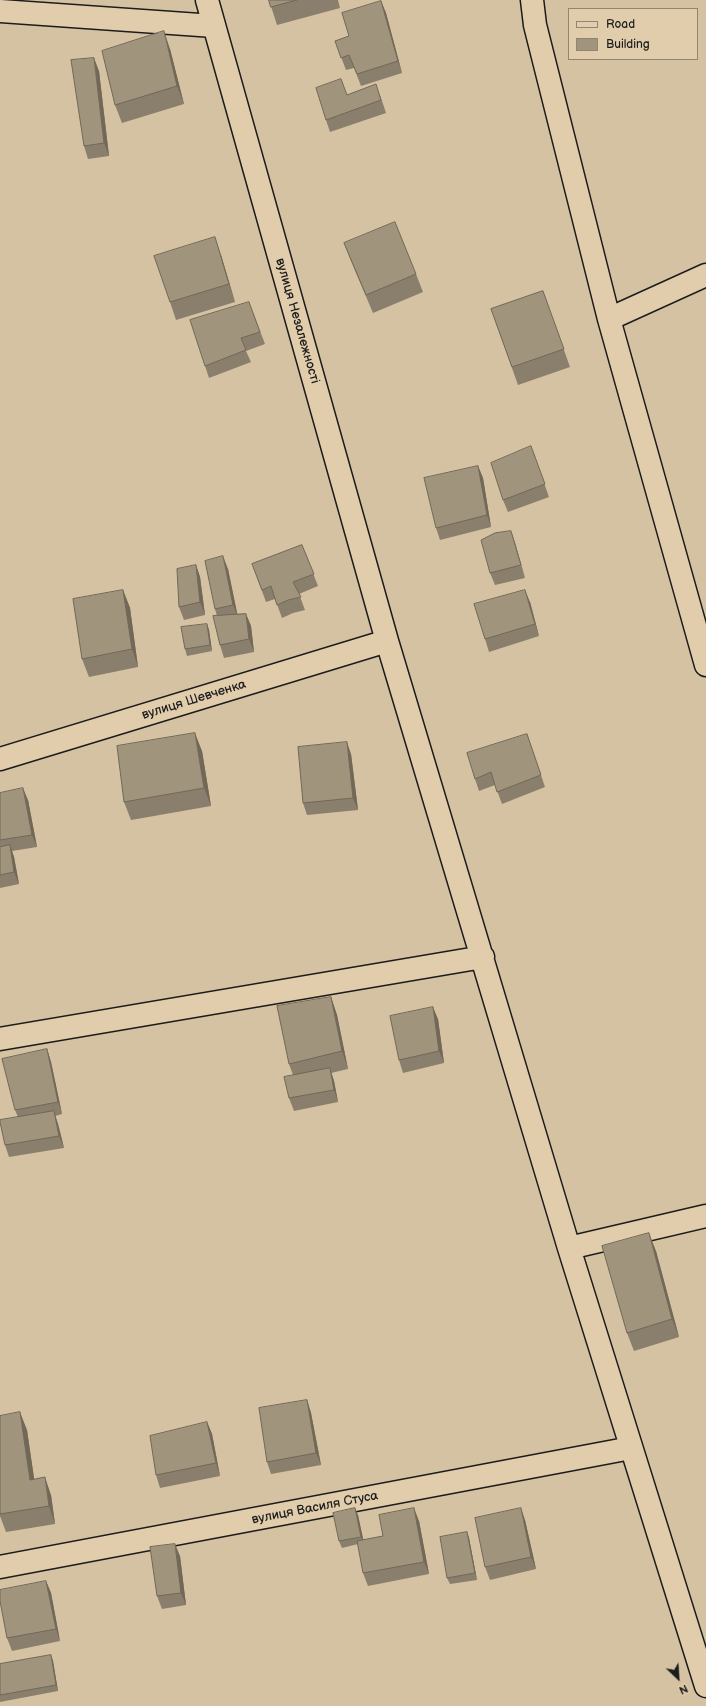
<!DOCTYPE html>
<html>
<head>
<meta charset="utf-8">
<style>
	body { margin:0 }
	#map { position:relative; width:706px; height:1706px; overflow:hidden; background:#d5c2a2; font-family:"Balsamiq Sans",sans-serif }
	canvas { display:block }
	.legend { position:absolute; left:568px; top:8px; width:130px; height:52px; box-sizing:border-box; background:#e1cdab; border:1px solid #928672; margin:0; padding:5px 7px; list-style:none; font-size:12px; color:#1c1c1c }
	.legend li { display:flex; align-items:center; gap:8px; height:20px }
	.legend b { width:20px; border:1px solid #928672 }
	.north { position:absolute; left:658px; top:1658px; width:40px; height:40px; -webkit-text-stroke:3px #e1cdab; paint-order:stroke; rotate:155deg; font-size:11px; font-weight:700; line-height:16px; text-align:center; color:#1c1c1c }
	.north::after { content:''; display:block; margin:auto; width:14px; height:18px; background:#1c1c1c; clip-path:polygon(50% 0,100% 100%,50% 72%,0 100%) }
</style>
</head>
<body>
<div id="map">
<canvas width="706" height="1706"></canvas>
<ul class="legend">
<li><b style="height:5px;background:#e1cdab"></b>Road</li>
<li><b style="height:11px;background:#a1947d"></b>Building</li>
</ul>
<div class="north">N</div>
</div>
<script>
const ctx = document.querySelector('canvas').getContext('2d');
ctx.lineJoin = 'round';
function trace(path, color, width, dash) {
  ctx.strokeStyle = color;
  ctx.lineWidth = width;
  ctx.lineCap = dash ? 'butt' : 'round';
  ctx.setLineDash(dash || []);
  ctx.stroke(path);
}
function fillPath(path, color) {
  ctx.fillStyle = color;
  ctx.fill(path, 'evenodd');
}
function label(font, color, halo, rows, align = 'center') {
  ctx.font = font + ' "Balsamiq Sans",sans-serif';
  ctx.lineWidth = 4;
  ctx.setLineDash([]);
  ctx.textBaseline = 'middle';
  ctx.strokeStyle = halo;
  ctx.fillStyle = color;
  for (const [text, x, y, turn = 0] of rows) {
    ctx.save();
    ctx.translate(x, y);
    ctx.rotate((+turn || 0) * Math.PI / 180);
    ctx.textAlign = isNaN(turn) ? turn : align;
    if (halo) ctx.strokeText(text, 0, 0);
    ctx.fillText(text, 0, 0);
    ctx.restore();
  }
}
const minor = new Path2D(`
	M207,0L387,641L569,1248L706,1686
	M532,0L535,25L609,319L706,665
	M0,11L214,26
	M609,319L706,275
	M0,759L387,641
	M0,1039L483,957
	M569,1248L706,1216
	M0,1567L631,1448`);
trace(minor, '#1c1c1c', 25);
trace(minor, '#e1cdab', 22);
fillPath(new Path2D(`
	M269,0H338L340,8L277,25Z
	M381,1L386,13L402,73L361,86L354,68L346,70L335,41L349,36Z
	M170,49L184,104L122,123L115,105Z
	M99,71L109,156L88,159L84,146Z
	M347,95L380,96L386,113L330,132L326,120Z
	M344,243L416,274L423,292L373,313L351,261Z
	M221,255L235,302L176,320L170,302Z
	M543,291L570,367L518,385L491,309Z
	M249,302L265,344L246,351L251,362L209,378L205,366Z
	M531,446L549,497L508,512L503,500Z
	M478,466L483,478L491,527L440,540L436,528Z
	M511,531L515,543L525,578L495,585L490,573Z
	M302,545L318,586L299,594L305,610L293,613L282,618L275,599L266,602L252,564Z
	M196,565L200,577L205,615L184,620L179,607Z
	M228,569L237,614H246L251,626L254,652L224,658L220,645L217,616L215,609Z
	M123,590L130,608L138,667L89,677L82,659Z
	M530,602L539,636L489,652L485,639Z
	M207,624L209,630L212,651L187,656L185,649Z
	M527,734L545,787L502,804L495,785L479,791L475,779Z
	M202,751L211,806L131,820L124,802Z
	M351,754L358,810L307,815L303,803Z
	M0,793L28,800L37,847L12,851L14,857L19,884L0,888Z
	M331,997L337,1015L348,1069L331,1073L334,1081L338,1102L294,1111L289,1098L293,1075L289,1064Z
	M438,1019L444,1063L403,1073L399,1060Z
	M47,1049L51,1062L62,1114L55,1116L58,1124L64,1148L9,1157L5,1145L18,1117L15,1110Z
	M656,1251L679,1337L634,1351L627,1333Z
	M307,1400L311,1413L321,1465L271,1474L267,1462Z
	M0,1416L27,1430L34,1479L51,1495L55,1524L6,1532L0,1516Z
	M207,1422L212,1434L220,1476L160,1488L156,1475Z
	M358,1515L363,1540L383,1536L419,1521L429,1574L368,1586L363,1573L358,1544L342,1548L339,1541Z
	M525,1520L536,1569L490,1580L485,1567Z
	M467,1532L469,1538L477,1580L450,1584L447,1578Z
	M180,1556L186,1605L162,1609L157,1596Z
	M46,1581L51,1593L60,1641L12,1651L7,1638Z
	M51,1655L53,1661L58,1691L0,1702V1664Z`), '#8a7f6c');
fillPath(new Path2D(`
	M381,1L386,13L402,73L398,61Z
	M164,31L170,49L184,104L177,86Z
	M94,58L99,71L109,156L104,143Z
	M376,84L380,96L386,113L381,100Z
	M215,237L221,255L235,302L229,284Z
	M478,466L483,478L491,527L487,515Z
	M511,531L515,543L525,578L521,565Z
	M223,556L228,569L238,617L233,605Z
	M196,565L200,577L205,615L200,602Z
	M123,590L130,608L138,667L132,649Z
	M525,590L530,602L539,636L535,624Z
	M246,614L251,626L254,652L249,639Z
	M207,624L209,630L212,651L210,645Z
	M195,733L202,751L211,806L204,788Z
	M347,742L351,754L358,810L353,798Z
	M23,788L28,800L37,847L32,835Z
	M10,845L14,857L19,884L14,872Z
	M331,997L337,1015L348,1069L342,1051Z
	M433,1007L438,1019L444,1063L439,1051Z
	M47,1049L51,1062L62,1114L58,1102Z
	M330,1068L334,1081L338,1102L334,1090Z
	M54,1111L58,1124L64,1148L59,1136Z
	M649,1233L656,1251L679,1337L672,1319Z
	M307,1400L311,1413L321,1465L316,1453Z
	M20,1412L27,1430L37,1498L30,1480Z
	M207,1422L212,1434L220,1476L216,1463Z
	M45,1477L51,1495L55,1524L49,1506Z
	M355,1508L358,1515L364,1543L361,1537Z
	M414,1508L419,1521L429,1574L424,1562Z
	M521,1508L525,1520L536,1569L531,1557Z
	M467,1532L469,1538L477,1580L475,1573Z
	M175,1544L180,1556L186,1605L181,1593Z
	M46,1581L51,1593L60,1641L56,1629Z
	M51,1655L53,1661L58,1691L56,1685Z`), '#716858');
const building = new Path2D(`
	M269,0H297L271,7Z
	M381,1L398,61L357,74L349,55L341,58L335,41L349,36L342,13Z
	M164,31L177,86L115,105L102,51Z
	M94,58L104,143L84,146L71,60Z
	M341,79L347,95L376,84L381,100L326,120L316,88Z
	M395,222L416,274L366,295L344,243Z
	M215,237L229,284L170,302L154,256Z
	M543,291L564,349L512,367L491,309Z
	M249,302L260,332L241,338L246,350L205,366L190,320Z
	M531,446L545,484L503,500L491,463Z
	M478,466L487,515L436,528L424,478Z
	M511,531L521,565L490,573L481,540L495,533Z
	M302,545L314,574L293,582L301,597L288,600L277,605L271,586L262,590L252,564Z
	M223,556L233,605L215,609L205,561Z
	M196,565L200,602L179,607L177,569Z
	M123,590L132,649L82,659L73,599Z
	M525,590L535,624L485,639L474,604Z
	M246,614L249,639L220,645L213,616Z
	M207,624L210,645L185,649L181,627Z
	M195,733L204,788L124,802L117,746Z
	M527,734L541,775L497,792L491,772L475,779L467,753Z
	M347,742L353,798L303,803L298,747Z
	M23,788L32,835L0,840V793Z
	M10,845L14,872L0,875V847Z
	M331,997L342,1051L289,1064L277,1006Z
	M433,1007L439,1051L399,1060L390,1016Z
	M47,1049L58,1102L15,1110L2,1059Z
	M330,1068L334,1090L289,1098L284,1077Z
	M54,1111L59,1136L5,1145L0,1122V1120Z
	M649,1233L672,1319L627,1333L602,1246Z
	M307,1400L316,1453L267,1462L259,1408Z
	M20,1412L30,1480L45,1477L49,1506L0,1514V1416Z
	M207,1422L216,1463L156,1475L150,1436Z
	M355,1508L361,1537L339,1541L333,1513Z
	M414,1508L424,1562L363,1573L357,1541L383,1536L379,1515Z
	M521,1508L531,1557L485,1567L475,1518Z
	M467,1532L475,1573L447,1578L440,1537Z
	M175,1544L181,1593L157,1596L150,1547Z
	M46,1581L56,1629L7,1638L0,1601V1590Z
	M51,1655L56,1685L0,1695V1664Z`);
fillPath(building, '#a1947d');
trace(building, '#716858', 1);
label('13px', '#1c1c1c', '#e1cdab', [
	["вулиця Незалежності",297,321,74],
	["вулиця Шевченка",194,700,-17],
	["вулиця Василя Стуса",315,1508,-11]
]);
</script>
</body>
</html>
